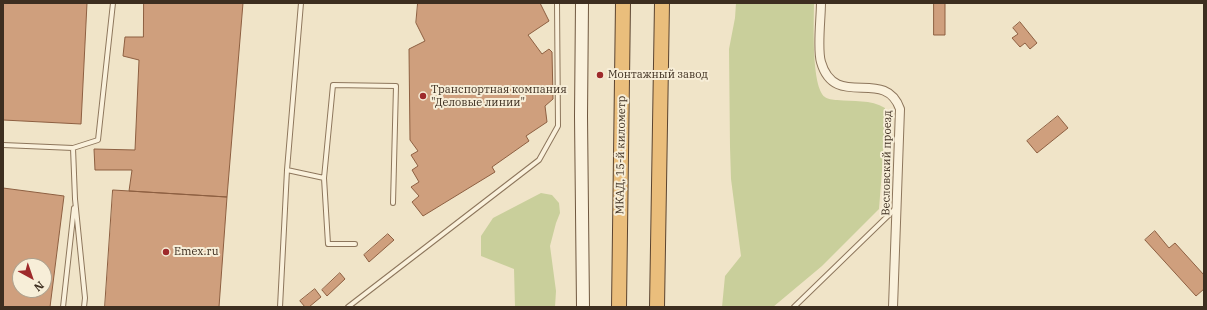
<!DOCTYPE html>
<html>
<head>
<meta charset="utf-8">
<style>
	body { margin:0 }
	#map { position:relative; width:1207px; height:310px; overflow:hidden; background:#f0e4c8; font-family:"IBM Plex Serif",serif }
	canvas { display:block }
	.frame { position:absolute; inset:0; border:4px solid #3d2e20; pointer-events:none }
	.north { position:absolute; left:12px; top:258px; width:40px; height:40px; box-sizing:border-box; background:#f7eed8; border:1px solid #ada18e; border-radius:50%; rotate:140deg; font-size:11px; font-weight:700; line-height:16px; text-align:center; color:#3d2e20 }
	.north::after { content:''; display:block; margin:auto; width:14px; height:18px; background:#9e2a2b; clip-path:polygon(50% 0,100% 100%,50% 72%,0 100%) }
</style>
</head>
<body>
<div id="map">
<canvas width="1207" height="310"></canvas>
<div class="frame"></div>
<div class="north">N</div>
</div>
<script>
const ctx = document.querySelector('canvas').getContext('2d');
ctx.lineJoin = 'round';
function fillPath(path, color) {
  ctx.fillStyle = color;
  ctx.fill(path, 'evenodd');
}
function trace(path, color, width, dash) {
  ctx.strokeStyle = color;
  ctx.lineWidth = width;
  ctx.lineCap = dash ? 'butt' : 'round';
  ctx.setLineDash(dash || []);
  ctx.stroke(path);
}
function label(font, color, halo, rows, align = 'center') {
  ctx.font = font + ' "IBM Plex Serif",serif';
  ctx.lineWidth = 4;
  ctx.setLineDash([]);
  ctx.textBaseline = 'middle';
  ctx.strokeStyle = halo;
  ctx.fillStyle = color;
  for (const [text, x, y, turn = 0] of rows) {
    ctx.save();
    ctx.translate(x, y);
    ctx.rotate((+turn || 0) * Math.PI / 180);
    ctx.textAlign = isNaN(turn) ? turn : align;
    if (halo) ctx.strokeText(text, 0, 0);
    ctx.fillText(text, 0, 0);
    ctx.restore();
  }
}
fillPath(new Path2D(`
	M736,3H814C814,21 811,87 825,97C827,99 833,100 837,100C853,102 871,99 885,108L886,119L879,209L822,266L773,307H722L725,276L741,256L731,179L730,147L729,49L735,18Z
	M541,193L552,195L559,203L560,213L556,223L550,246L556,291L555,307H515L514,269L481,256V236L493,218Z`), '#c9cf9b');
const building = new Path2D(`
	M3,3H87L81,124L3,120Z
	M144,3H243L227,197L129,191L132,170H95L94,149L135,150L139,60L123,56L125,37H143Z
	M418,3H540L549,21L528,35L542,54L549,49L552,52L553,99L545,106L547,122L526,136L529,141L492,167L495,172L423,216L412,202L419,196L411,187L419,182L412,170L418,166L411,155L418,151L410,140L409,49L425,41L416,23Z
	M934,3H945V35H934Z
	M1020,22L1037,43L1030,49L1025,43L1020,47L1012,38L1018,34L1013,28Z
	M1058,116L1068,128L1037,153L1027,141Z
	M3,188L64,196L50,307H3ZM20,266H44V290H20Z
	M113,190L227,197L219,307H105Z
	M1155,231L1169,248L1175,243L1204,275V289L1196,296L1145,240Z
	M388,234L394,240L369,262L364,255Z
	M340,273L345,279L327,296L322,290Z
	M315,289L321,297L309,307H305L300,301Z`);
fillPath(building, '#cf9f7d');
trace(building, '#8d5f41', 1);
const service = new Path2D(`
	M3,145L73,148L98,140L113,3
	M73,148L75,199L85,298L84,307
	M287,170L324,178L333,85L396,86L393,203
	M324,178L328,244H355
	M63,307L74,208
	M280,307L287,170L301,3
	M348,307L539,160L558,126L557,3
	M794,307L895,209`);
const minor = new Path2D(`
	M821,3C821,18 817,49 821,62C835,111 885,66 900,109L893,307`);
const secondary = new Path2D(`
	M582,3L581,116L583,307`);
const trunk = new Path2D(`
	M619,307L623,3
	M657,307L662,3`);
trace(service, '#8d765c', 6);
trace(minor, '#8d765c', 10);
trace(secondary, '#6f573f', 14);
trace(trunk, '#5b4430', 16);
trace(service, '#faf1dc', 4);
trace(minor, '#faf1dc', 8);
trace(secondary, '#faf1dc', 12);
trace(trunk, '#eabe7c', 14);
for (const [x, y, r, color] of [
	[600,75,4,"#9e2a2b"],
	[423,96,4,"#9e2a2b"],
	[166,252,4,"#9e2a2b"]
]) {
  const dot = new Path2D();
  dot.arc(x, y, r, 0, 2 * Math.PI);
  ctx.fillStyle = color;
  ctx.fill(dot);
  trace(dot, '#f7eed8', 1.5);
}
label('11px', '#3d2e20', '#f7eed8', [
	["Монтажный завод",608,75],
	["Транспортная компания",431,90],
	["\"Деловые линии\"",431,103],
	["Emex.ru",174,252]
], 'left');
label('11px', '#3d2e20', '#f7eed8', [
	["МКАД, 15-й километр",621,155,-89],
	["Весловский проезд",887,163,-89]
]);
</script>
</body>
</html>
